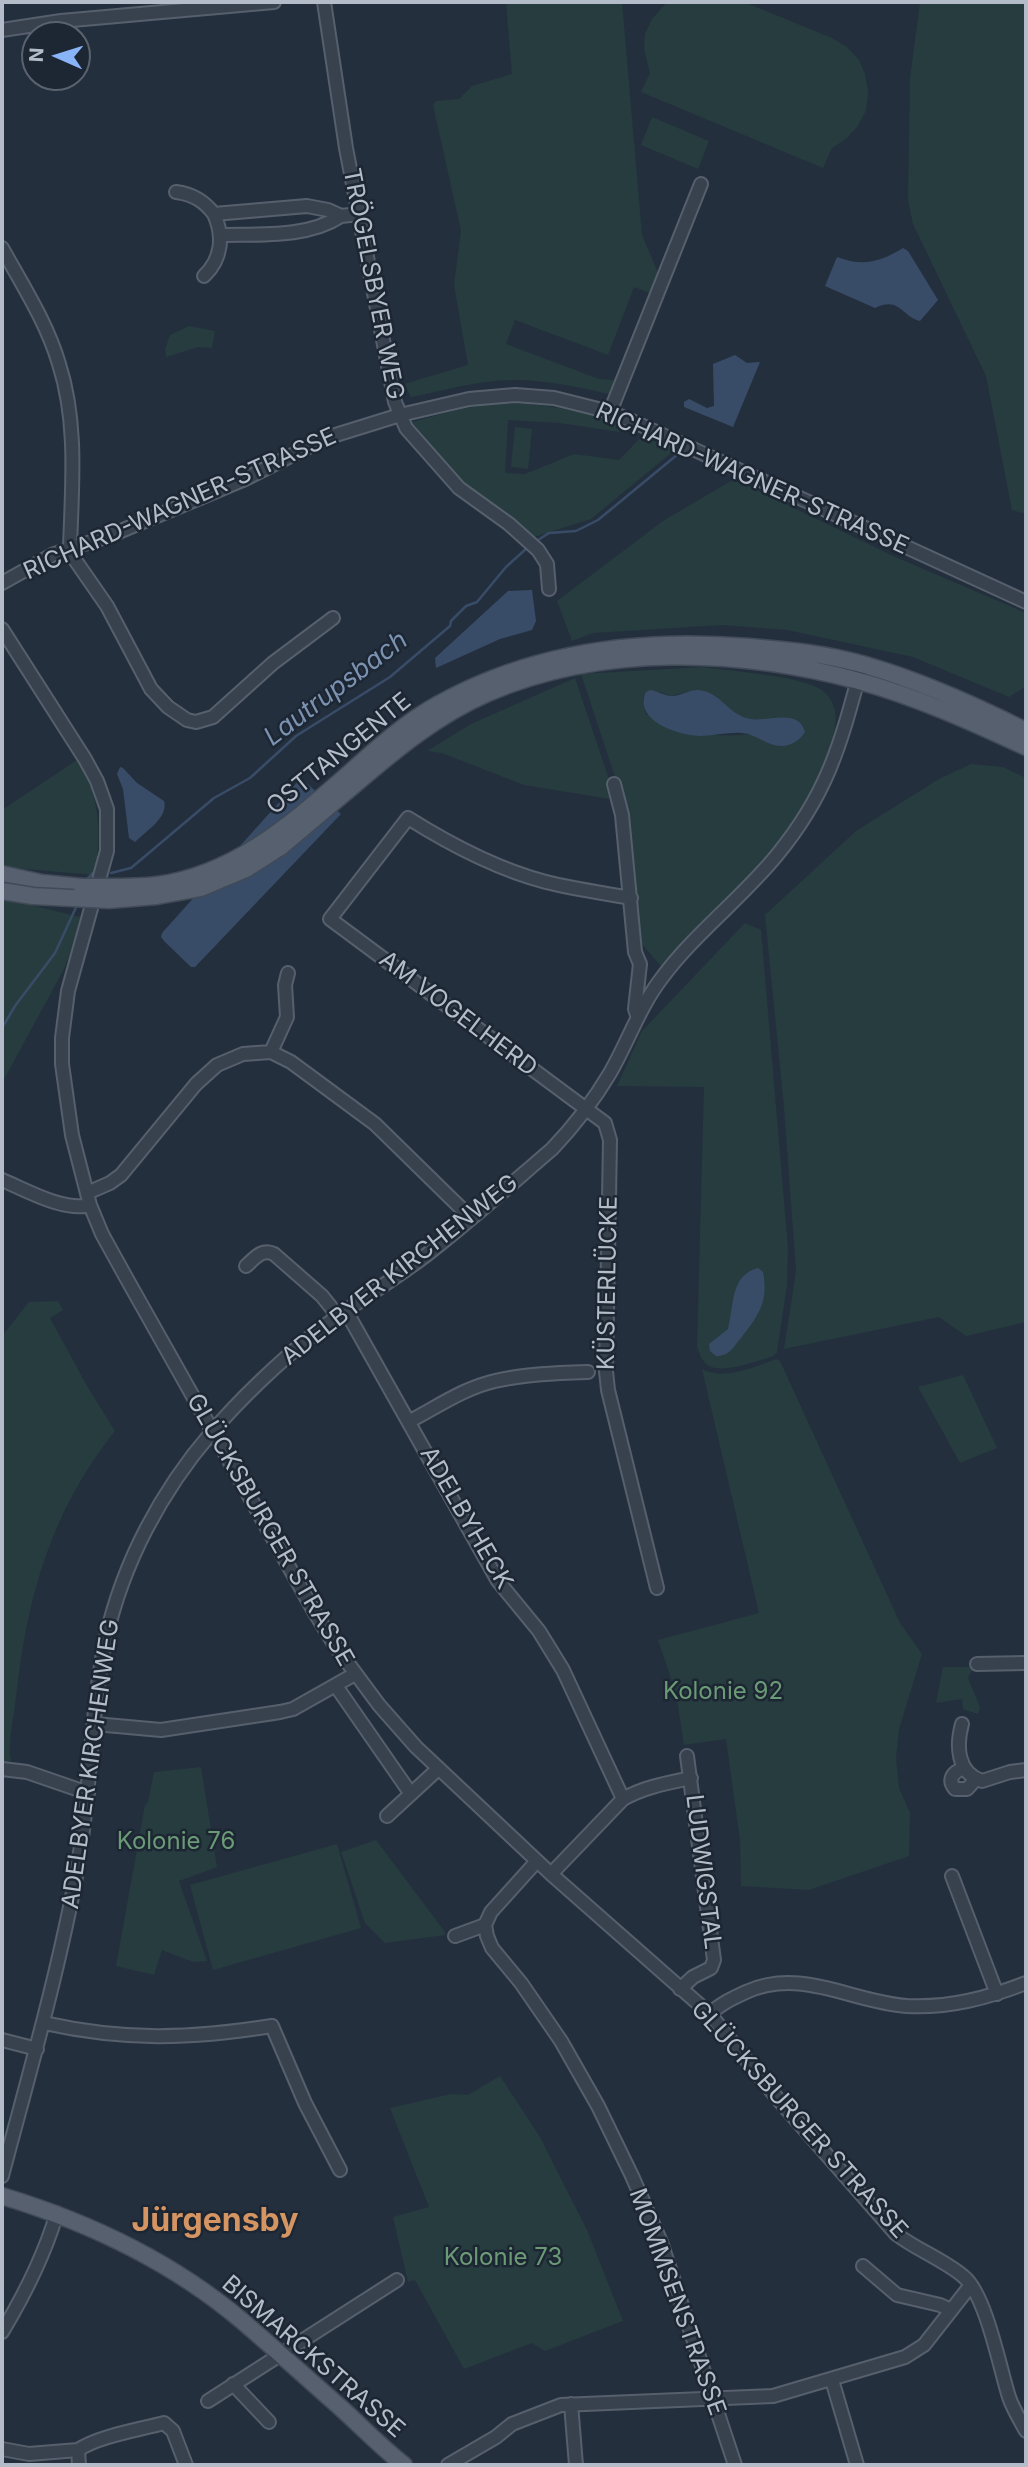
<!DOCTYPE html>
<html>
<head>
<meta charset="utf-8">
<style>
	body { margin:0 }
	#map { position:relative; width:1028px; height:2467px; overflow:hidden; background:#242f3e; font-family:Inter,sans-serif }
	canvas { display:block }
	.frame { position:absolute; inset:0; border:4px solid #b4bcc9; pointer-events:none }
	.north { position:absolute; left:21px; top:21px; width:70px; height:70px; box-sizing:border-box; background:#1d2633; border:2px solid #59626f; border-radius:50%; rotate:273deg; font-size:19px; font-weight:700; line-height:28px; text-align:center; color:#b4bcc9 }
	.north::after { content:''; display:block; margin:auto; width:24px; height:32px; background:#8ab4f8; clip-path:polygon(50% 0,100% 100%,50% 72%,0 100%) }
</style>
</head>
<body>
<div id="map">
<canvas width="1028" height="2467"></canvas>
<div class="frame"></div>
<div class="north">N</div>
</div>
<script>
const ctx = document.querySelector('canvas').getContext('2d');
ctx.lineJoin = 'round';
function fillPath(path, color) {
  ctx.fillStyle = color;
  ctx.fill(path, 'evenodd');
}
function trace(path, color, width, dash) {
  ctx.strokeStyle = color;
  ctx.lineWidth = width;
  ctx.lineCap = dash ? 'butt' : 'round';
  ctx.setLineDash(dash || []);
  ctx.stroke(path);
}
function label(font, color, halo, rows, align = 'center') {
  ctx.font = font + ' Inter,sans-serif';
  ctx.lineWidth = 5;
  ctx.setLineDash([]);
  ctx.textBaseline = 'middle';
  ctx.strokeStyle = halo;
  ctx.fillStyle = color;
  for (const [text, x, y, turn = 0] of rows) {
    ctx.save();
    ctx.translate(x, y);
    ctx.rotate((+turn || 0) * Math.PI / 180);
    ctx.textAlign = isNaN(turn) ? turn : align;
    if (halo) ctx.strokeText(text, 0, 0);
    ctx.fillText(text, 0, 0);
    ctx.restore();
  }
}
fillPath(new Path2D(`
	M506,2H622L642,235L659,275L652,294L634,287L608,355L515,320L506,344L599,379L614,380L609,394C579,387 549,381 518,380C482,379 446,390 411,397L404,384L468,365L454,285L461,231L433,105L436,101L459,99L472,86L512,74Z
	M667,2H744L832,38L847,47L859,60L865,74L868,92L866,111L857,127L846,139L832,148L823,168L641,92L650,73L644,49L645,34L652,19Z
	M920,2H1026V514L1012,510L986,376L913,224L908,201L910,78Z
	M652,117L709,141L698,169L641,145Z
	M189,326L215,331L212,348L198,347L166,357L165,349L170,335Z
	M512,403C555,405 591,413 631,428L626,433L560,423L508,420L505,473L525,474L574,454L619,460L644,434L676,449L591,519L531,538L504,511L458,481L412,422L468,407Z
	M515,427L532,429L528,469L511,467Z
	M734,479L893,556L1026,613V686L1009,697L913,657L787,630L722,625L593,633L572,641L557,601L663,521Z
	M703,667C729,671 805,676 823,691C842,707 836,730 829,750C799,836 729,897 668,962L660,965L642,944L623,801L581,674ZM695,690C721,694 726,715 749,719C769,723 787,711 804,727C774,731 745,737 715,735C697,734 664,720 646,714L643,698L659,692L671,696Z
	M575,678L616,800L524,785L442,753L427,751L471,724Z
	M77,760C101,794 101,835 95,875L2,867V810Z
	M971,764L1003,767L1026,778V1322L966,1336L939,1317L784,1349L796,1271L784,1107L765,915L856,831L939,779Z
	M2,898L84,918L64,969L2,1083Z
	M745,923L761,930L788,1248L787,1285L777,1352L774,1356C758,1360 718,1377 705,1363C701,1359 699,1352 697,1347L704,1087L617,1086L642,1031Z
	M58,1301L63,1310L50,1318L87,1386L115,1431C51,1511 27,1597 16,1697C14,1717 7,1742 11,1761L4,1764H2V1336L29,1302Z
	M777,1359L780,1361L900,1623L922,1654L899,1729L896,1758L899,1788L910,1813L909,1856L809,1890L741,1886L740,1840L726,1739L684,1745L676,1693L658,1640L759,1613L702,1369C726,1381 752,1367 777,1359Z
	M963,1375L997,1448L960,1463L918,1387Z
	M943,1667H974L968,1678L980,1707L978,1714L963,1709L962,1699L936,1703Z
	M201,1767L217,1867L179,1881L207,1961L193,1962L162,1950L154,1975L116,1966L145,1805L148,1802L154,1772Z
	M376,1840L445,1932V1935L385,1943L365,1923L341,1852Z
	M337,1844L361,1928L213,1970L190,1885Z
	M500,2076L540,2137L587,2230L623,2321L545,2351L532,2343L464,2369L415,2280L408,2282L393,2217L429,2207L390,2108L451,2094L468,2095Z`), '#263c3f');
fillPath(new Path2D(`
	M903,248L908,251L938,300L920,321C902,317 900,296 875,308L825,286L837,257C863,267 880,262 903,248Z
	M735,355L747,363L760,362L733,427L684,407V402L689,399L707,408L714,406L713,364Z
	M532,590L536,621L532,630L500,639L436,668L435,658L508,591Z
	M650,690C657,691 665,696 672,696C684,696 690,687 704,691C723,696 730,716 751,719C768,722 799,708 805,732C800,740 792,745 783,746C768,747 757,734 742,733C728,732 713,736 699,736C677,735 633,720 646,692Z
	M120,767L123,768L137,783L164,801C169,817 146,831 135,842L129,838L123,789L117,774Z
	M301,778L341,814L195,967H191L165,942L161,937L162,933Z
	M758,1268L763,1272C769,1302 758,1316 741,1338C733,1347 730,1356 716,1356L710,1351L709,1344L728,1329C734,1306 730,1275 758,1268Z`), '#394c67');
trace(new Path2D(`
	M535,542L549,533L576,531L598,520L678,454
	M111,873L131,868L214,798L250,778L296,736L390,677L450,626L451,621L466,606L477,602L506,567L527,548
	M86,880L93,873
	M2,1028L15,1006L55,953L78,903`), '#394c67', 2.5);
const minor = new Path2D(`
	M324,2L346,148L395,402L406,428L459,488L509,524L538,550L547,564L549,589
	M2,30L61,21L274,2
	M176,192C193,194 204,201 214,214
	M221,235C261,234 307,238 341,216
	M2,248C23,286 47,323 59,364C78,423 72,486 70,547L73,557L107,606L151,689L168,707L187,720L196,722L213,717L273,663L333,618
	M204,276C222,259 224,236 214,214L307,206L328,210L341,216L359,214
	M610,412L701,184
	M2,583L54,554L109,536L245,479L326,438L400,415L469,399L515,395L554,398L610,412L632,421L1026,602
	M2,629L85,759L97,781L107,809V851L68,991L62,1038V1064L72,1135L90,1205L102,1234L128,1281L315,1613L336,1647L379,1705L416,1747L551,1874L710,2014L777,2098L896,2234C917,2250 946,2261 964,2277C986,2295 1000,2369 1009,2397C1013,2409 1020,2420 1026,2431
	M614,784L622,815L635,952L640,964L635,1009L637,1015
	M631,898C603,893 574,889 546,882C496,869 451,845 408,818L330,919L605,1123L610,1140L606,1371L608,1390L657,1588
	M271,1052L287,1017L285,985L288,973
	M2,1180C26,1190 64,1212 90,1205
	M87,1193L110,1183L121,1175L196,1084L217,1065L243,1054L271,1052L291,1062L375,1124L471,1218
	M246,1266C255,1258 262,1248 274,1254L322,1296L338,1316
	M346,1311L498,1581L539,1631L563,1670L623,1799
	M410,1421C437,1407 464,1388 495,1381C525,1374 557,1373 588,1372
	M977,1664L1026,1663
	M336,1686L411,1794
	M95,1724L161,1730L280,1712L293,1709L355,1674
	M962,1724C956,1746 957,1773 982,1781L1010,1772L1026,1770
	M964,1768C953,1772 947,1779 955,1789H967L976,1779
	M2,1769L27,1772L88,1793
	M387,1816L438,1769
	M537,1861L491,1912L485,1925L487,1936L492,1948L521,1983L561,2041L598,2106L632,2176L661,2242L735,2465
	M551,1874L623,1799C644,1787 667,1783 691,1778
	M952,1876L997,1994
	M455,1936L485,1925
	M680,1989L693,1977L711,1968L714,1960L687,1756
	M710,2014C720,2004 733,1998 746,1992C802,1967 851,2002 907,2006C950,2008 987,1998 1026,1983
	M44,2023C125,2041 190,2039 272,2026L305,2103L340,2170
	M2,2040L37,2049
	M2,2176C29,2074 58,1974 77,1871C91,1794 90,1714 106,1638C123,1563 161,1491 212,1432C239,1400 281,1360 314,1334C350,1306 389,1283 425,1256C469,1222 510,1185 552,1149C574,1126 594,1100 610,1073C628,1042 639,1008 661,979C693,935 742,898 777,855C827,794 840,746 860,672
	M863,2266L897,2295L940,2305L951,2310
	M2,2332C25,2294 44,2256 57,2213
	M832,2380L857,2465
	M233,2384L269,2422
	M208,2401L397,2280
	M571,2404L576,2465
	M2,2449L29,2454L78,2450L79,2465
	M78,2450C99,2436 138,2430 164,2423L173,2431L186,2465
	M448,2465L496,2437L512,2424L561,2405L773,2396L905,2357L924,2345L971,2285`);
const major = new Path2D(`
	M345,777C374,751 403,724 437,705C533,651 641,638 750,647C788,650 827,654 865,665C921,681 974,705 1026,731
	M353,786C395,750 437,715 488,693C603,644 739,649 859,681C917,697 972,722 1026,747
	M2,874L42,883L82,887
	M2,2196C88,2222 172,2262 241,2320C275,2349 308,2379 341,2408C362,2427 382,2448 404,2465`);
trace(minor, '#565f6c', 16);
trace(major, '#414a57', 19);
trace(minor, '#38414e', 12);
trace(major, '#56606e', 16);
const majorBridge = new Path2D(`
	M82,887C106,887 132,888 157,885C233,875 290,825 345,777
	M2,891L33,896L109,900L157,896L201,888L246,869L282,846L353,786`);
trace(majorBridge, '#414a57', 19, []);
trace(majorBridge, '#56606e', 16);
label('24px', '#b4bcc9', '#1d2633', [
	["TRÖGELSBYER WEG",373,284,79],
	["RICHARD-WAGNER-STRASSE",752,479,24],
	["RICHARD-WAGNER-STRASSE",180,504,-24],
	["OSTTANGENTE",339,754,-39],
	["AM VOGELHERD",458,1014,37],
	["ADELBYER KIRCHENWEG",400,1270,-38],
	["KÜSTERLÜCKE",608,1283,-89],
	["ADELBYHECK",466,1518,60],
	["GLÜCKSBURGER STRASSE",270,1530,60],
	["ADELBYER KIRCHENWEG",91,1764,-82],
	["LUDWIGSTAL",703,1872,83],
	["GLÜCKSBURGER STRASSE",799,2120,48],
	["MOMMSENSTRASSE",677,2302,70],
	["BISMARCKSTRASSE",313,2357,41]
]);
label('24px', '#6b9a76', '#1d2633', [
	["Kolonie 92",723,1692],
	["Kolonie 76",176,1842],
	["Kolonie 73",503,2258]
]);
label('italic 26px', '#7c92b1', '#1d2633', [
	["Lautrupsbach",336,689,-37]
]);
label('bold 32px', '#d59563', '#1d2633', [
	["Jürgensby",215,2221]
]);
</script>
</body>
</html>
